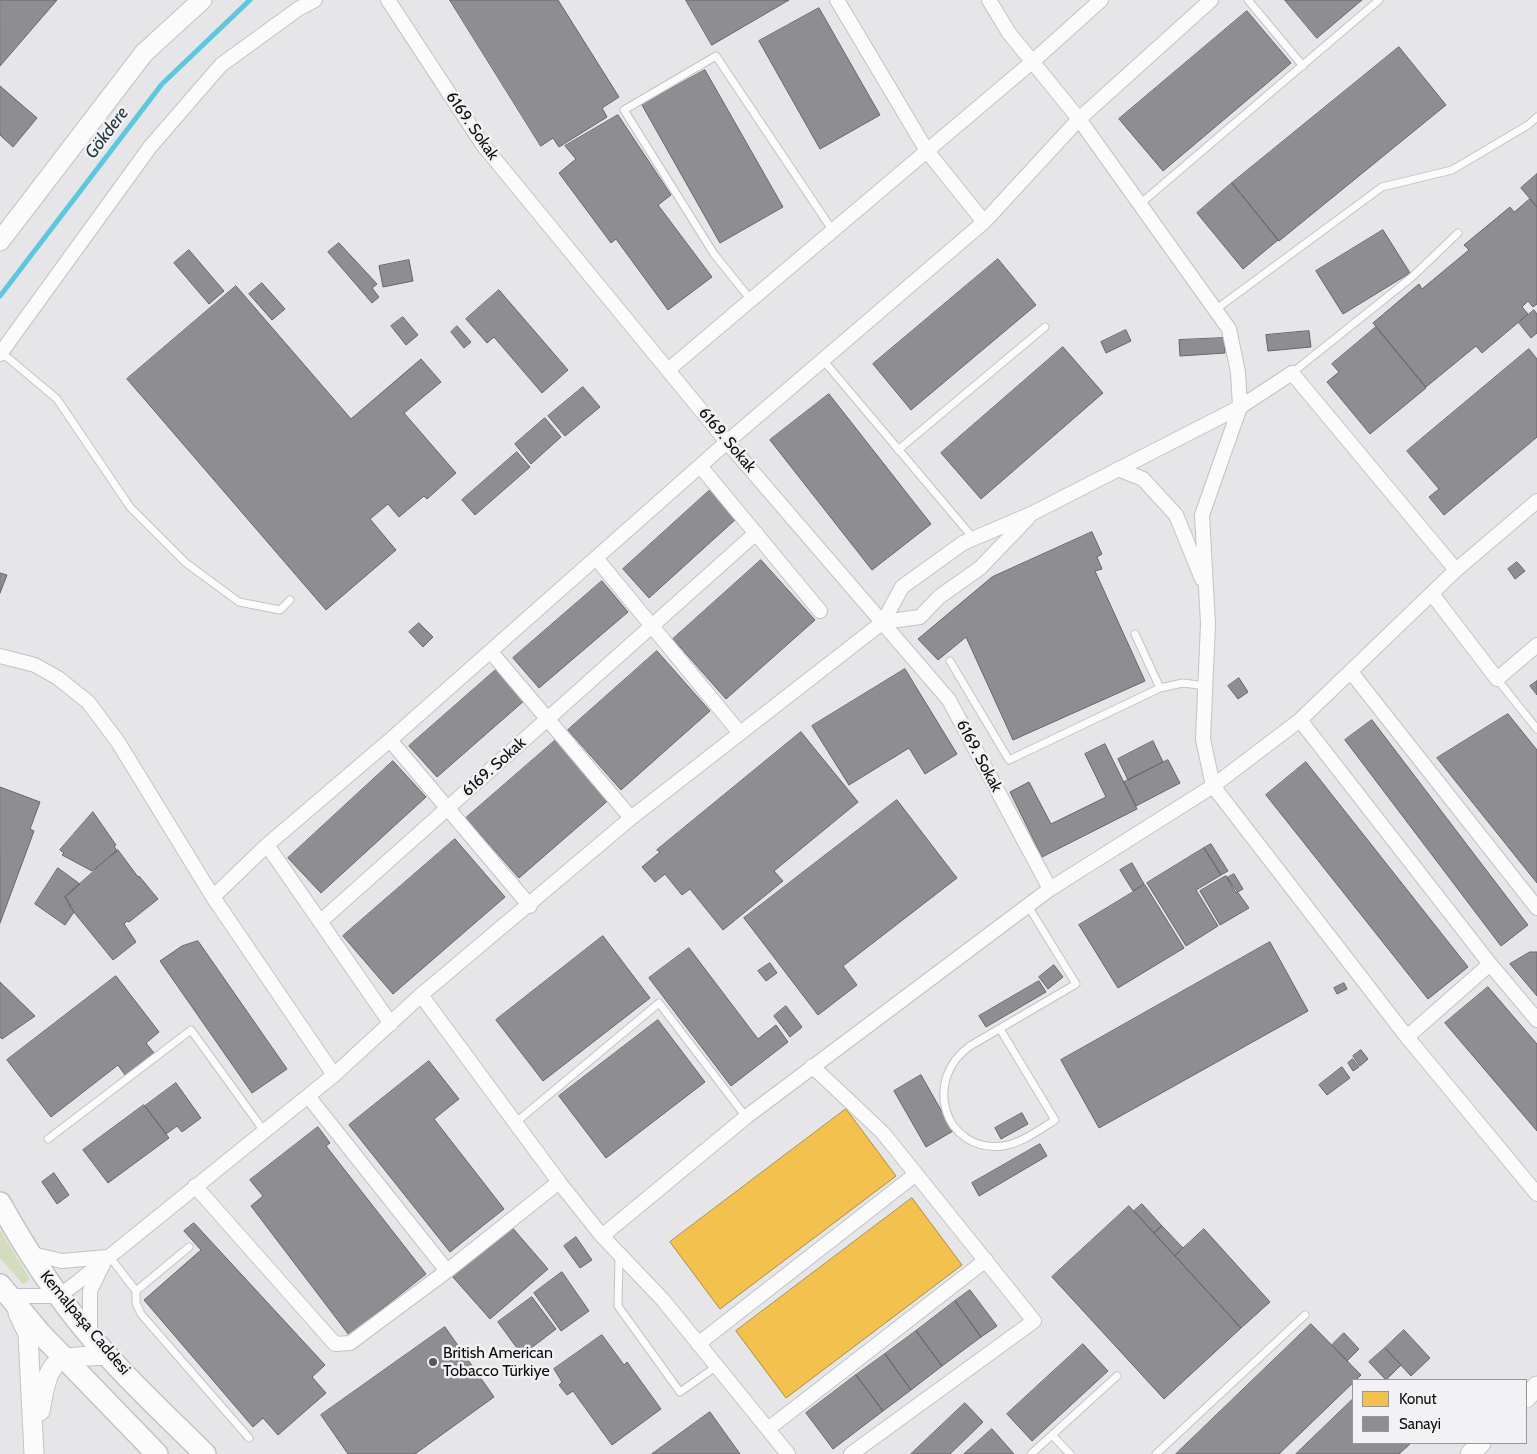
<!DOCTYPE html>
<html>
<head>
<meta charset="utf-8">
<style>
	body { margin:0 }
	#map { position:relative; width:1537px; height:1454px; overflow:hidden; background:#e6e5e7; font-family:Cabin,sans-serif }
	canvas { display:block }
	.legend { position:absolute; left:1352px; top:1379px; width:175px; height:65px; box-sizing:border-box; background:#f2f2f5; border:1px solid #969698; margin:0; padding:6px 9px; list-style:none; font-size:15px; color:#0c0c0d }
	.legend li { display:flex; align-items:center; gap:10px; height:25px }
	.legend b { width:25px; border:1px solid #969698 }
</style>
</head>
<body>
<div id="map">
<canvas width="1537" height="1454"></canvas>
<ul class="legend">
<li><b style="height:14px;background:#f2c14e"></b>Konut</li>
<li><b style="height:14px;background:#8d8d92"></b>Sanayi</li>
</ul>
</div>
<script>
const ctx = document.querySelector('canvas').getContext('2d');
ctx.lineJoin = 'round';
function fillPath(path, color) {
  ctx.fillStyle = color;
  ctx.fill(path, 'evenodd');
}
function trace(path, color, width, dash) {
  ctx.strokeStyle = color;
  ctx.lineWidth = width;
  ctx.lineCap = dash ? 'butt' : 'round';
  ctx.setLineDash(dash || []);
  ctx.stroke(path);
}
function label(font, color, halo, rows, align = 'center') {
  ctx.font = font + ' Cabin,sans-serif';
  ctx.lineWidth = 5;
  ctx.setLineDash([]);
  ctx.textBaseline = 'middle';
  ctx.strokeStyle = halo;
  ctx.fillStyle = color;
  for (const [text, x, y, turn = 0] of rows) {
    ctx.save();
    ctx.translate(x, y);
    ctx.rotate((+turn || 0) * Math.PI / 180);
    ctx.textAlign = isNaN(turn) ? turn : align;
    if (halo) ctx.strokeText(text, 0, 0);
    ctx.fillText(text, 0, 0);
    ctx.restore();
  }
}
fillPath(new Path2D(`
	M0,1230L30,1279L23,1284L0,1258Z`), '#d3ddbd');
const homes = new Path2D(`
	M846,1109L896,1176L720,1309L670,1242Z
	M912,1198L962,1265L786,1398L736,1331Z`);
fillPath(homes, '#f2c14e');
trace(homes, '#ad8b3a', 1);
const industry = new Path2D(`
	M0,0H57L0,66Z
	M450,0H558L619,97L602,108L607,117L559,147L553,138L541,146Z
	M686,0H789L712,45Z
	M1285,0H1362L1317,38Z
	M819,8L880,115L820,149L759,41Z
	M1247,11L1291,63L1163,171L1119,119Z
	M1399,47L1446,105L1279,241L1232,183Z
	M705,70L783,207L720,243L642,105Z
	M0,86L37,118L13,147L0,135Z
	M618,115L671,195L658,205L712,277L668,310L616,239L611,243L559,173L576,159L565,146Z
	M1537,174V207L1521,188Z
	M1232,183L1278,240L1243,269L1197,213Z
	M1530,199L1537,207V304L1533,307L1528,301L1522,307L1528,314L1482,353L1476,346L1426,387L1373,323L1419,284L1422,289L1469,250L1464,245L1510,207L1514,212Z
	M1383,230L1410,273L1343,314L1316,271Z
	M339,243L377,284L372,288L379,297L372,303L328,252Z
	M189,250L224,291L209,304L174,263Z
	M998,259L1036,305L911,410L873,364Z
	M409,260L413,281L383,287L379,266Z
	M262,283L285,309L272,320L249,294Z
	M236,286L351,419L421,359L441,382L404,413L456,473L427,499L424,496L399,517L388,504L370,519L396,550L326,610L127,379Z
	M499,290L568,370L542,393L494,337L487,343L466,319Z
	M1534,310L1537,314V333L1531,338L1519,323Z
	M403,317L418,335L406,345L391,326Z
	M457,326L471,342L464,348L451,332Z
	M1376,327L1426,388L1370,434L1327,382L1339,372L1332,364Z
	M1126,330L1131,341L1106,353L1101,342Z
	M1309,331L1311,347L1268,351L1266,335Z
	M1224,338L1225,353L1180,356L1179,340Z
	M1063,347L1103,393L981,499L941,453Z
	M1529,349L1537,359V437L1444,515L1429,497L1439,489L1407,451Z
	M583,387L600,407L565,436L548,416Z
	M829,394L931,524L872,570L770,440Z
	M545,418L561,437L531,464L515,444Z
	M517,452L530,467L475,515L462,500Z
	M710,490L736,519L649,598L623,569Z
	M1092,532L1102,554L1097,557L1102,569L1095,571L1145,681L1013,740L966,637L938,660L918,639L992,577Z
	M761,560L815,620L726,699L673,639Z
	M1517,562L1525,571L1515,579L1508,569Z
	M0,573L7,575L0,593Z
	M602,581L628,612L539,688L513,658Z
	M419,623L433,637L423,647L409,632Z
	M657,651L710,711L621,790L568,730Z
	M498,668L525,700L437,777L409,746Z
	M905,669L957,754L925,774L909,748L849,785L812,726Z
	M1239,678L1248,692L1238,699L1228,686Z
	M1537,681V695L1530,686Z
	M1508,714L1537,750V883L1437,758Z
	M1372,720L1528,925L1501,946L1345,740Z
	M801,732L858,802L774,871L783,881L723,930L690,889L682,895L665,874L655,882L642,867L660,852L657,850Z
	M558,738L611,798L519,878L466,818Z
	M1153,741L1163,762L1128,780L1118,759Z
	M1105,744L1137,809L1042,857L1010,792L1029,782L1051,824L1106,797L1085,754Z
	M1168,760L1180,783L1136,806L1124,782Z
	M393,761L426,797L321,893L288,858Z
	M1306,762L1468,967L1428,999L1266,795Z
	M0,787L40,802L30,829L34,831L0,923Z
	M897,800L957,878L843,966L857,985L818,1015L744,918Z
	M93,812L116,845L114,846L117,851L92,871L62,855L64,853L60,850Z
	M455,839L505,897L393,994L343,936Z
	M1211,844L1228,871L1221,875L1204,848Z
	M1204,848L1221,875L1196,890L1218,926L1186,946L1147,883Z
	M118,850L138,877L139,876L158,899L129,922L127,921L124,924L136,942L113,960L69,906L71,905L65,897Z
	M1132,863L1144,884L1133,891L1120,870Z
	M58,868L80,884L65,897L74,912L65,925L35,904Z
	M1234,874L1243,889L1236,893L1227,878Z
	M1226,876L1249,908L1220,925L1200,891Z
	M1145,885L1184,948L1118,988L1079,925Z
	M603,936L650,998L543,1081L496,1020Z
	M198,941L287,1069L252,1093L160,961L182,946Z
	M1270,942L1308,1011L1099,1128L1061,1060Z
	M689,948L758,1039L776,1025L788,1042L731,1086L649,978Z
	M1530,952H1537V996L1510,964Z
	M770,963L777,973L766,981L758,971Z
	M1054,965L1063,977L1048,989L1039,977Z
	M116,976L159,1032L146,1043L154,1053L125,1075L118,1065L51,1117L7,1060Z
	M1039,981L1046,992L986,1027L979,1016Z
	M0,982L35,1016L2,1039L0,1037Z
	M1344,983L1347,989L1337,994L1334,988Z
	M1488,987L1537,1044V1131L1445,1023Z
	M786,1006L802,1027L790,1037L774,1016Z
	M658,1020L705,1082L606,1158L559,1096Z
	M1361,1050L1368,1059L1360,1066L1353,1056Z
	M1353,1059L1359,1067L1353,1071L1348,1063Z
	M429,1061L459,1099L434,1119L504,1209L450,1252L349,1125Z
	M1342,1067L1350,1078L1327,1095L1319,1085Z
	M921,1075L953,1131L926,1147L894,1091Z
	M176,1083L201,1118L182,1132L177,1126L166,1134L145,1106Z
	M144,1105L169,1138L108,1183L83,1150Z
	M1022,1113L1028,1124L1001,1139L995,1128Z
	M318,1127L330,1143L326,1146L426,1274L349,1335L251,1206L263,1196L250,1180Z
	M1040,1144L1047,1156L979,1196L972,1183Z
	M54,1173L69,1195L57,1204L42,1182Z
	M1142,1204L1162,1226L1154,1233L1134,1211Z
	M1129,1206L1241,1328L1164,1399L1052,1277Z
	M194,1223L325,1365L312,1377L326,1393L278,1435L263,1418L253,1427L144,1300L201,1250L184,1231Z
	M510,1225L548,1269L490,1319L452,1276Z
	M1162,1226L1183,1248L1175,1256L1154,1233Z
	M1204,1229L1270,1302L1241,1328L1175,1256Z
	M576,1237L592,1260L580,1268L564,1246Z
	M562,1272L589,1311L561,1331L534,1293Z
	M970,1290L997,1326L981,1337L955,1301Z
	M532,1297L556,1329L522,1355L498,1322Z
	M955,1301L981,1337L942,1366L916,1331Z
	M1311,1324L1361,1375L1279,1454H1176Z
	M445,1327L494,1397L415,1454H348L321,1415Z
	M1404,1330L1430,1358L1411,1376L1385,1348Z
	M916,1331L942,1366L911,1390L885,1354Z
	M1344,1333L1359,1349L1347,1361L1332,1345Z
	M602,1335L624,1365L627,1362L661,1409L612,1445L573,1391L567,1395L559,1385L562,1382L554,1369Z
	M1083,1344L1108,1371L1032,1441L1007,1414Z
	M1385,1348L1401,1365L1386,1380L1369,1362Z
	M885,1354L911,1390L883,1411L856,1375Z
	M856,1375L883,1411L833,1449L806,1413Z
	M1353,1399V1443H1411L1399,1454H1296Z
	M965,1403L983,1422L950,1454H911Z
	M710,1412L740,1454H652Z
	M992,1429L1014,1454H964Z`);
fillPath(industry, '#8d8d92');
trace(industry, '#66666a', 1);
trace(new Path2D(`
	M0,296L162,84L250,0`), '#5cc7dd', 5);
const service = new Path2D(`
	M1248,0L1303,66
	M1140,204L1379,0
	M751,300L714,254L624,110L716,56L833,231
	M1215,310L1382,187L1452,170L1528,125L1537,117
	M1,352L57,399L130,507L186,563L239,602L280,610L290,600
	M823,360L974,539
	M1292,373L1412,277L1458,233
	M898,450L1045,327
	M1135,634L1160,688
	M950,661L1009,760L1160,688L1183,683L1206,686
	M1497,679L1537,729
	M1000,1029L1055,1120C1039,1130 1022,1143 1003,1146C944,1153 922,1080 970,1046L1076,984L1028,906
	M515,1123L659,1003L746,1117
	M48,1139L191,1030L264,1131
	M189,1247L136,1291V1303L141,1314L249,1438
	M619,1255L618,1306L680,1392L717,1366
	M109,1256L136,1291
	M1052,1435L1070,1454
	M1031,1454L1117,1376
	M1156,1454L1305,1315`);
const minor = new Path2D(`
	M388,0L483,145L727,442L949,700L1050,889
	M837,0L927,151L984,222
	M989,0L1009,33L1079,119L1229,329L1238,372L1240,407L1202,515L1208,624L1203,739L1213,786L1407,1037L1537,1194
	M0,354L150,147L221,65L298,9L315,0
	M668,370L1032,62L1101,0
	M700,466L820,611
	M1118,469L1143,479L1176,515L1202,579
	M596,558L739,732
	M1432,594L1497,679L1537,645
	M883,622L920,617L939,597L980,568L1028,518
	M491,652L631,818
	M0,656L35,665L58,678L88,702L118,742L213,897L334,1075
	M1351,672L1537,908
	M1300,720L1490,964L1537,1020
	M390,740L530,906
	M267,845L391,1024
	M213,897L267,845L390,740L727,442L984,222L1079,119L1211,0
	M321,921L756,533
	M421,995L559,1182L602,1236L663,1300L788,1454
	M1407,1037L1490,964
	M812,1066L883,1133L1034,1321L851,1454
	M308,1096L447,1271
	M195,1186L335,1344L350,1343L447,1271L559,1182
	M602,1236L746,1117L1050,889L1213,786L1300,720L1456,570L1537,501
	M28,1253L62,1261L107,1257
	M10,1296H59L79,1281L334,1075L421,995L631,818L883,622L902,587L963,543L1031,514L1240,407L1292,373L1456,570
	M90,1335V1291L103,1264
	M698,1344L916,1174
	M768,1429L986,1260`);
const secondary = new Path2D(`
	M0,241L144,53L202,0
	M18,1313L28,1334L34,1454
	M1526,1398L1537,1386
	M40,1411C50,1355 53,1358 107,1355
	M1470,1454L1481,1443`);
const primary = new Path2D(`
	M0,1203C30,1257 64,1308 106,1354C137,1389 172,1421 205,1454
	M0,1285L40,1333L157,1454`);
trace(service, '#c3c2c4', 9);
trace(minor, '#c3c2c4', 16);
trace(secondary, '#c3c2c4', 21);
trace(primary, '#c3c2c4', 24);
trace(service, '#fbfbfb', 7);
trace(minor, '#fbfbfb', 14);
trace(secondary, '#fbfbfb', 19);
trace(primary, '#fbfbfb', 21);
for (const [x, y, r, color] of [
	[433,1362,5,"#585859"]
]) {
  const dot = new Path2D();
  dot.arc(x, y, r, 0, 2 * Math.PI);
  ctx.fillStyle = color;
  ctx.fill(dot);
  trace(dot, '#f2f2f5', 2);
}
label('16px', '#0c0c0d', '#f2f2f5', [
	["6169. Sokak",472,126,55],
	["6169. Sokak",727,440,50],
	["6169. Sokak",979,756,62],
	["6169. Sokak",494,767,-42],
	["Kemalpaşa Caddesi",85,1323,50]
]);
label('16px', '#0c0c0d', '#f2f2f5', [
	["British American",443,1353],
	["Tobacco Türkiye",443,1371]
], 'left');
label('italic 18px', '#1f363c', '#f2f2f5', [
	["Gökdere",107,133,-53]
]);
</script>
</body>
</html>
